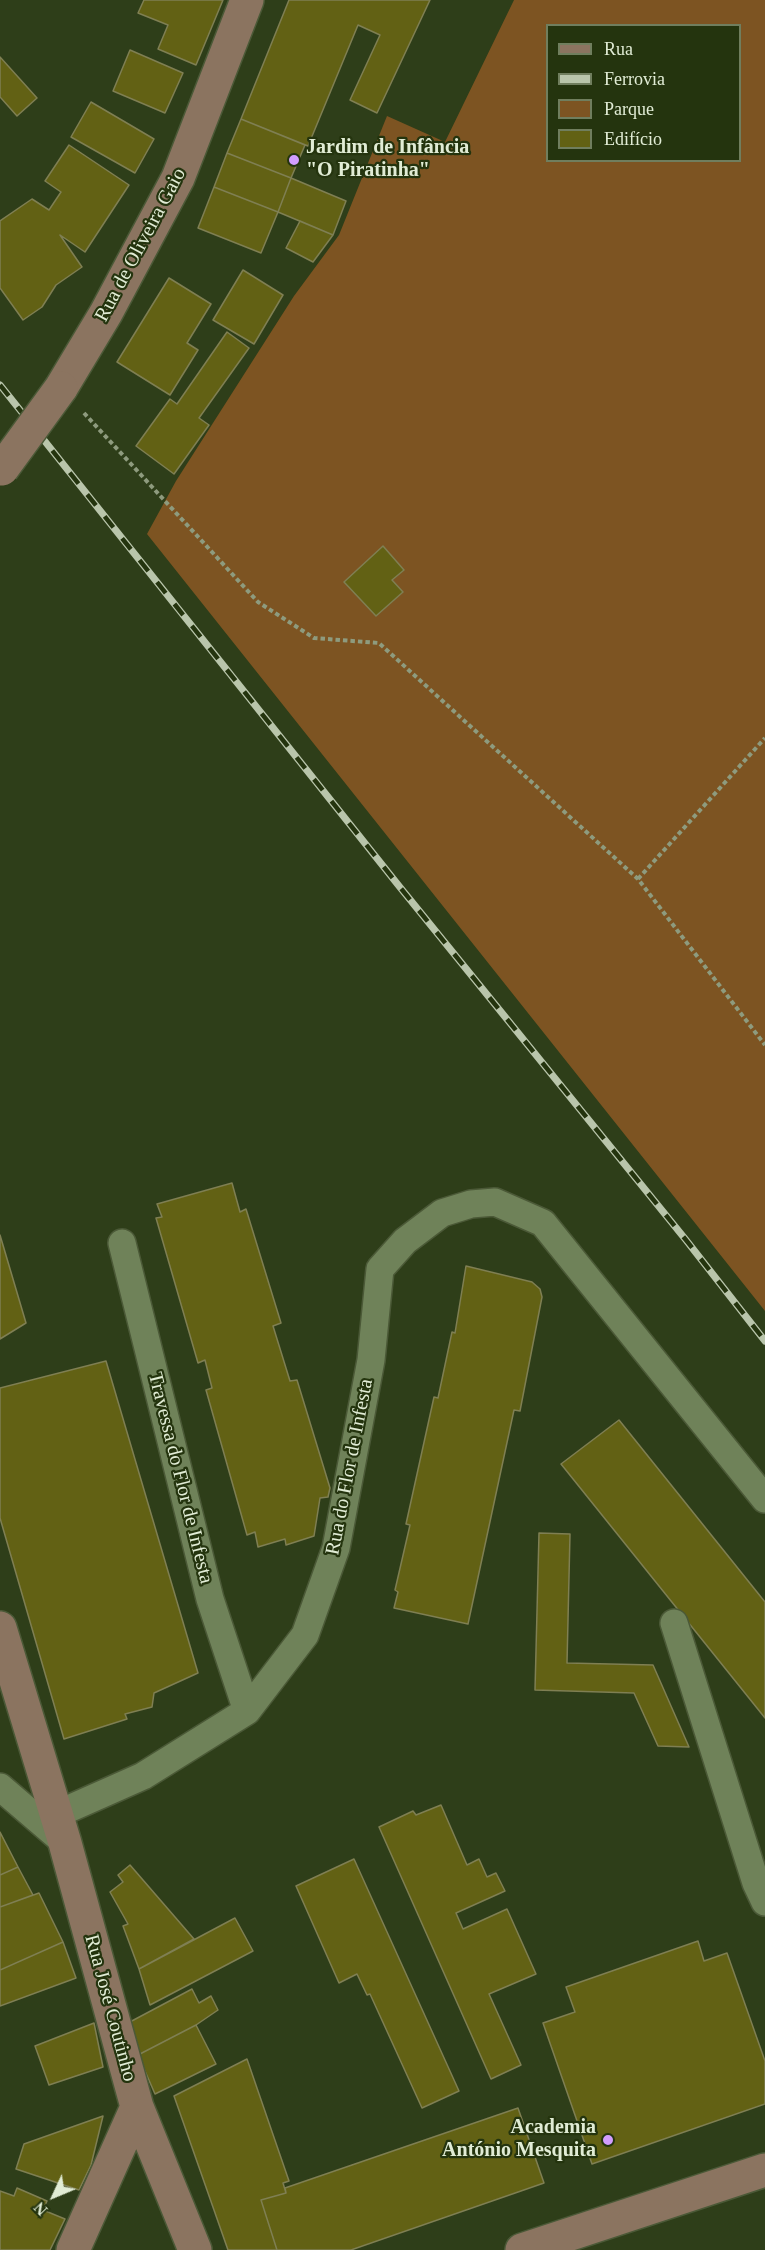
<!DOCTYPE html>
<html>
<head>
<meta charset="utf-8">
<style>
	body { margin:0 }
	#map { position:relative; width:765px; height:2250px; overflow:hidden; background:#2e3e19; font-family:"Times New Roman",serif }
	canvas { display:block }
	.legend { position:absolute; left:546px; top:24px; width:195px; height:138px; box-sizing:border-box; background:#24340e; border:2px solid #707e5e; margin:0; padding:8px 10px; list-style:none; font-size:18px; color:#e1ecd5 }
	.legend li { display:flex; align-items:center; gap:12px; height:30px }
	.legend b { width:30px; border:2px solid #707e5e }
	.north { position:absolute; left:24px; top:2166px; width:60px; height:60px; -webkit-text-stroke:4px #24340e; paint-order:stroke; rotate:226deg; font-size:16px; font-weight:700; line-height:24px; text-align:center; color:#e1ecd5 }
	.north::after { content:''; display:block; margin:auto; width:21px; height:27px; background:#e1ecd5; clip-path:polygon(50% 0,100% 100%,50% 72%,0 100%) }
</style>
</head>
<body>
<div id="map">
<canvas width="765" height="2250"></canvas>
<ul class="legend">
<li><b style="height:8px;background:#8b7460"></b>Rua</li>
<li><b style="height:8px;background:#b9c5ab"></b>Ferrovia</li>
<li><b style="height:16px;background:#7d5422"></b>Parque</li>
<li><b style="height:16px;background:#626114"></b>Edifício</li>
</ul>
<div class="north">N</div>
</div>
<script>
const ctx = document.querySelector('canvas').getContext('2d');
ctx.lineJoin = 'round';
function fillPath(path, color) {
  ctx.fillStyle = color;
  ctx.fill(path, 'evenodd');
}
function trace(path, color, width, dash) {
  ctx.strokeStyle = color;
  ctx.lineWidth = width;
  ctx.lineCap = dash ? 'butt' : 'round';
  ctx.setLineDash(dash || []);
  ctx.stroke(path);
}
function label(font, color, halo, rows, align = 'center') {
  ctx.font = font + ' "Times New Roman",serif';
  ctx.lineWidth = 4.5;
  ctx.setLineDash([]);
  ctx.textBaseline = 'middle';
  ctx.strokeStyle = halo;
  ctx.fillStyle = color;
  for (const [text, x, y, turn = 0] of rows) {
    ctx.save();
    ctx.translate(x, y);
    ctx.rotate((+turn || 0) * Math.PI / 180);
    ctx.textAlign = isNaN(turn) ? turn : align;
    if (halo) ctx.strokeText(text, 0, 0);
    ctx.fillText(text, 0, 0);
    ctx.restore();
  }
}
fillPath(new Path2D(`
	M514,0H765V1311L147,534L176,481L294,296L339,235L387,116L445,142ZM548,26H740V160H548Z`), '#7d5422');
const building = new Path2D(`
	M144,0H223L196,65L158,49L168,25L138,13Z
	M289,0H430L377,113L350,100L380,35L358,25L308,146L241,119Z
	M130,50L183,73L165,113L113,91Z
	M0,57L37,98L17,116L0,97Z
	M91,102L154,139L135,173L71,137Z
	M241,119L305,145L291,178L227,153Z
	M69,145L129,185L85,252L60,235L82,267L56,285L42,307L23,320L0,288V221L32,199L49,210L61,192L45,181Z
	M227,153L291,178L278,212L214,187Z
	M291,178L346,201L333,235L278,212Z
	M214,187L278,212L261,253L198,228Z
	M300,221L333,235L313,262L286,248Z
	M243,270L283,295L254,344L213,320Z
	M169,278L211,304L187,343L198,350L170,395L117,362Z
	M227,332L249,348L199,418L209,425L174,474L136,446L170,399L177,404Z
	M383,546L404,570L392,580L403,592L376,616L344,582Z
	M232,1183L240,1212L246,1209L281,1323L273,1326L290,1381L297,1380L330,1488L328,1497L320,1498L314,1536L286,1545L285,1539L258,1547L255,1532L247,1535L206,1390L212,1388L205,1360L198,1363L156,1218L162,1217L157,1204Z
	M0,1235L26,1323L0,1339Z
	M466,1266L532,1282L540,1289L542,1297L520,1411L514,1410L468,1624L394,1608L398,1592L395,1590L410,1525L406,1524L434,1397L438,1398L452,1332L455,1333Z
	M106,1361L198,1673L154,1693L152,1707L125,1714L127,1719L64,1739L0,1518V1388Z
	M619,1420L765,1602V1718L561,1464Z
	M539,1533L570,1534L567,1663L653,1665L689,1747L658,1746L634,1693L535,1690Z
	M441,1805L467,1865L479,1859L487,1877L496,1873L505,1891L456,1913L463,1929L507,1909L536,1974L489,1994L521,2065L491,2079L379,1827L413,1811L416,1815Z
	M0,1832L18,1867L0,1875Z
	M354,1859L459,2091L422,2108L370,1994L367,1995L357,1974L339,1983L296,1886Z
	M130,1865L194,1939L139,1969L123,1926L128,1924L110,1892L123,1882L118,1875Z
	M18,1867L33,1895L0,1907V1875Z
	M39,1893L63,1942L0,1970V1907Z
	M235,1918L253,1951L150,2005L139,1969Z
	M698,1941L704,1961L727,1953L765,2061V2104L592,2164L543,2023L575,2012L566,1987Z
	M63,1942L76,1978L0,2006V1970Z
	M192,1989L199,2003L211,1996L218,2010L196,2025L138,2055L128,2023Z
	M94,2023L103,2067L49,2085L35,2046Z
	M196,2025L216,2064L155,2094L138,2055Z
	M247,2059L289,2181L283,2183L286,2193L261,2200L277,2250H228L174,2096Z
	M518,2108L544,2183L351,2250H277L261,2200L286,2193L285,2188Z
	M103,2116L91,2165L79,2190L16,2169L24,2144Z
	M17,2188L47,2201L43,2210L65,2219L50,2250H0V2191L14,2196Z`);
fillPath(building, '#626114');
trace(building, '#7f7f53', 1.5);
const street = new Path2D(`
	M122,1243L210,1599L247,1711
	M674,1623L756,1883L765,1902
	M0,1787L63,1841
	M55,1815L143,1776L247,1711L305,1635L336,1548L371,1360L380,1269L405,1241L442,1213L471,1204L495,1202L543,1223L765,1499`);
const secondary = new Path2D(`
	M61,388L106,313L178,178L247,0
	M0,1628L65,1843L137,2107L195,2250
	M73,2250L137,2107
	M522,2250L765,2170`);
trace(street, '#4b5937', 30);
trace(secondary, '#4b5937', 36);
trace(new Path2D(`
	M84,413L258,602L314,638L379,643L638,879L765,1045
	M638,879L765,738`), '#8e9b7e', 4, [4.5, 3]);
trace(street, '#6f8259', 27);
trace(secondary, '#8b7460', 33);
const rail = new Path2D(`
	M0,385L399,886L686,1240L765,1341`);
trace(rail, '#b9c5ab', 7);
trace(rail, '#24340e', 4.5, [14]);
const secondaryBridge = new Path2D(`
	M2,469L61,388`);
trace(secondaryBridge, '#4b5937', 36, []);
trace(secondaryBridge, '#8b7460', 33);
for (const [x, y, r, color] of [
	[294,160,6,"#d29dfd"],
	[608,2140,6,"#d29dfd"]
]) {
  const dot = new Path2D();
  dot.arc(x, y, r, 0, 2 * Math.PI);
  ctx.fillStyle = color;
  ctx.fill(dot);
  trace(dot, '#24340e', 2);
}
label('bold 20px', '#e1ecd5', '#24340e', [
	["Jardim de Infância",306,148],
	["\"O Piratinha\"",306,171],
	["Academia",596,2128,"right"],
	["António Mesquita",596,2151,"right"]
], 'left');
label('20px', '#e1ecd5', '#24340e', [
	["Rua de Oliveira Gaio",141,245,-62],
	["Rua do Flor de Infesta",350,1467,-79],
	["Travessa do Flor de Infesta",180,1478,76],
	["Rua José Coutinho",110,2008,75]
]);
</script>
</body>
</html>
